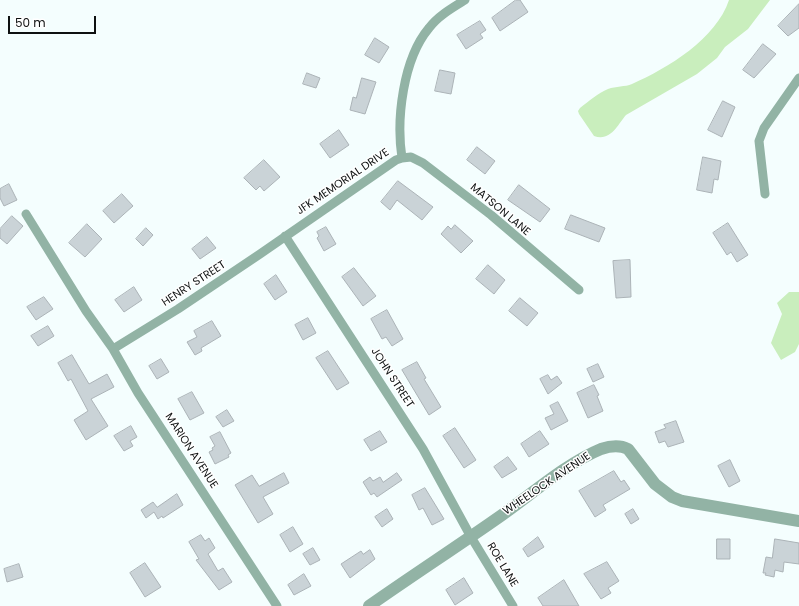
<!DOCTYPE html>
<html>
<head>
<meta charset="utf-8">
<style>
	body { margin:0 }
	#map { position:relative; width:799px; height:606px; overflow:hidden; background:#f4fefe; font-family:Poppins,sans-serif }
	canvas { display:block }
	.scale { position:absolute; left:8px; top:16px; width:88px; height:18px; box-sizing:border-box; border:2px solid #0e1111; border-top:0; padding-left:5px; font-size:12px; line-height:14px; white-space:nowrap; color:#0e1111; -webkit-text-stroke:3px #fff; paint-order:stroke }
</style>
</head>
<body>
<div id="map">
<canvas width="799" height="606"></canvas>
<div class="scale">50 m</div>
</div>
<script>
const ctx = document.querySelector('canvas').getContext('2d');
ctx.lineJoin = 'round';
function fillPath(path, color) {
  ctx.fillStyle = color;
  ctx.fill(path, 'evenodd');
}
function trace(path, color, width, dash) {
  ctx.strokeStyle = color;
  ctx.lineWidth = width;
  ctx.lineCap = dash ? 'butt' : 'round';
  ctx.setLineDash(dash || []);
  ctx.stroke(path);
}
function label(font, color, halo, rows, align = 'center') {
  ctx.font = font + ' Poppins,sans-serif';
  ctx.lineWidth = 3;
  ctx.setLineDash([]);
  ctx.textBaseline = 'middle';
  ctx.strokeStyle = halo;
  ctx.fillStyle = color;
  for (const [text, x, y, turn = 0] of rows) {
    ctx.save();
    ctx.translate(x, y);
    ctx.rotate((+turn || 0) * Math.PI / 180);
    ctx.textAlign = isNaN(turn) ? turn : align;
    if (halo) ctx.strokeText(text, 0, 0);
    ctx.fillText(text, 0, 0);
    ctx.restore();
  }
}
fillPath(new Path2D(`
	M729,0H770L748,29L725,47L717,58L697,74L626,115C618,124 611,142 594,136L579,114L578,111L580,108C589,101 598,93 608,89C616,86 625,87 632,84C668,68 716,39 729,0Z
	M789,292H799V344L795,352L781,360L771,343L782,314L777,303Z`), '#c9eebd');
const building = new Path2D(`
	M516,0H520L528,12L500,31L492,18Z
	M799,4V28L788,36L778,26Z
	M480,21L486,30L480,34L483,38L466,49L457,35Z
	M375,38L389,47L379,63L365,55Z
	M763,44L776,54L754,78L743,70Z
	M440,70L455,73L451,94L435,91Z
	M307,73L320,78L316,88L303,84Z
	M362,78L376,82L365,114L350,110L353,97L356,98Z
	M723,101L735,107L722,137L708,130Z
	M339,130L349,145L330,158L320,144Z
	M477,147L495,161L485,174L467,160Z
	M703,157L721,161L718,180L714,179L712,193L697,190Z
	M264,160L280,177L264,191L260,186L256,190L244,178Z
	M398,181L433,207L422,220L397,200L390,210L381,202Z
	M9,184L17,200L4,206L0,198V189Z
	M519,185L550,209L540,222L508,200Z
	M122,194L133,206L114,223L103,211Z
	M571,215L605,228L599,242L565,229Z
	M12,216L23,226L7,244L0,238V229Z
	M728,223L748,255L737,262L731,252L727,255L713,233Z
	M87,224L102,239L85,257L69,243Z
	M455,225L473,241L461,253L441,234L448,226L451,229Z
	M326,227L336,244L324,251L317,238L319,236L317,232Z
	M146,228L153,235L143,246L136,239Z
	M207,237L216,248L200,259L192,249Z
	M630,260L631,297L616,298L613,261Z
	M488,265L505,280L494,294L476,279Z
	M354,268L376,296L363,306L342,277Z
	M276,275L287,292L275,300L264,284Z
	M134,287L142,300L124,312L115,300Z
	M44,297L53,309L36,320L27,307Z
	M520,298L538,313L527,326L509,311Z
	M387,310L403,339L392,346L386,337L382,339L371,319Z
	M308,318L316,333L303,340L295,325Z
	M212,321L221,336L201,348L202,351L195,355L187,342L197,337L194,331Z
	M48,326L54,336L38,346L31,336Z
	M328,351L349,383L337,390L316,358Z
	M72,355L89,384L107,374L114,387L91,399L108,426L86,440L74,420L88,411L71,379L68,381L58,363Z
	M161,359L169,372L157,379L149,366Z
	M417,362L426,378L424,379L441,407L429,415L402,370Z
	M598,364L604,377L593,382L587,369Z
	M548,375L551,380L557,376L562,383L548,394L540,379Z
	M594,385L599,395L597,396L603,411L588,418L577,393Z
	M192,392L204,413L190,420L178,399Z
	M558,402L568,421L551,430L545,418L554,414L550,406Z
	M227,410L234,421L223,427L216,417Z
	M676,421L684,442L668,447L665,441L659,443L655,432L666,428L664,425Z
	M131,426L137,437L130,441L133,446L124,451L114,436Z
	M455,428L476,460L464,468L443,436Z
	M380,431L387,442L371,451L364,440Z
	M540,431L549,444L529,457L521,444Z
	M220,432L231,453L228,455L229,457L215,464L209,452L213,450L212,448L215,446L210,437Z
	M508,457L517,469L502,478L494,467Z
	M730,460L740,481L729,487L718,466Z
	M614,471L621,482L624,480L630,489L603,505L606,510L595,517L579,491Z
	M284,473L289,483L263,497L273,514L258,523L235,485L252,475L259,486Z
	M397,473L402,480L377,497L374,493L371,495L363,482L370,477L373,481L380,477L383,482Z
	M425,488L444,519L432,525L423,508L419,510L412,495Z
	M177,494L183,505L163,518L162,516L158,519L154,512L146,518L141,510L153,502L157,507Z
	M387,509L393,519L382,527L375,517Z
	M633,509L639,519L631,524L625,514Z
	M293,527L303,544L290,552L280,535Z
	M201,535L205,541L209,538L215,548L208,554L218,571L223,568L232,582L219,590L196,560L199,559L189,542Z
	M538,537L544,547L528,557L523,549Z
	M717,539H730V559H717Z
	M775,539L799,543V564L784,562L783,572L775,570L774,577L765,575L766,573H763L766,557L772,558Z
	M313,548L320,560L310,565L303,554Z
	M370,550L375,559L350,578L341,564L361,551L363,554Z
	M607,562L619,581L608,588L611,593L601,599L584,574Z
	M145,563L161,587L145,597L130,573Z
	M19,564L23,577L7,582L4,569Z
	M304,574L311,586L294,595L288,585Z
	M464,578L473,593L455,605L446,590Z
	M564,580L579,606H543L538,598Z`);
fillPath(building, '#cad3d7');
trace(building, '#abb3b7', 1);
trace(new Path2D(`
	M402,158L411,157L423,163L491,215L579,290
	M765,194L759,141L764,128L799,78
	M26,214L86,311L113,349L138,393L277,606
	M285,236L423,449L471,537L513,606
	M113,349L178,309L260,254L396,160L402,158C396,119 403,59 429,28C438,16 452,8 465,0`), '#92b3a5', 9);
trace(new Path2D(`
	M369,606C413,575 458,546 502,515C533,493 567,463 601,449C610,446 620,445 628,449L655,484L672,497L682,501L799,521`), '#92b3a5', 12);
label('11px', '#0e1111', '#fff', [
	["JFK MEMORIAL DRIVE",343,182,-34],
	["MATSON LANE",500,210,40],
	["HENRY STREET",194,284,-33],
	["JOHN STREET",392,378,57],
	["MARION AVENUE",191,451,57],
	["WHEELOCK AVENUE",547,484,-34],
	["ROE LANE",502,565,59]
]);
</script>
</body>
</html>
